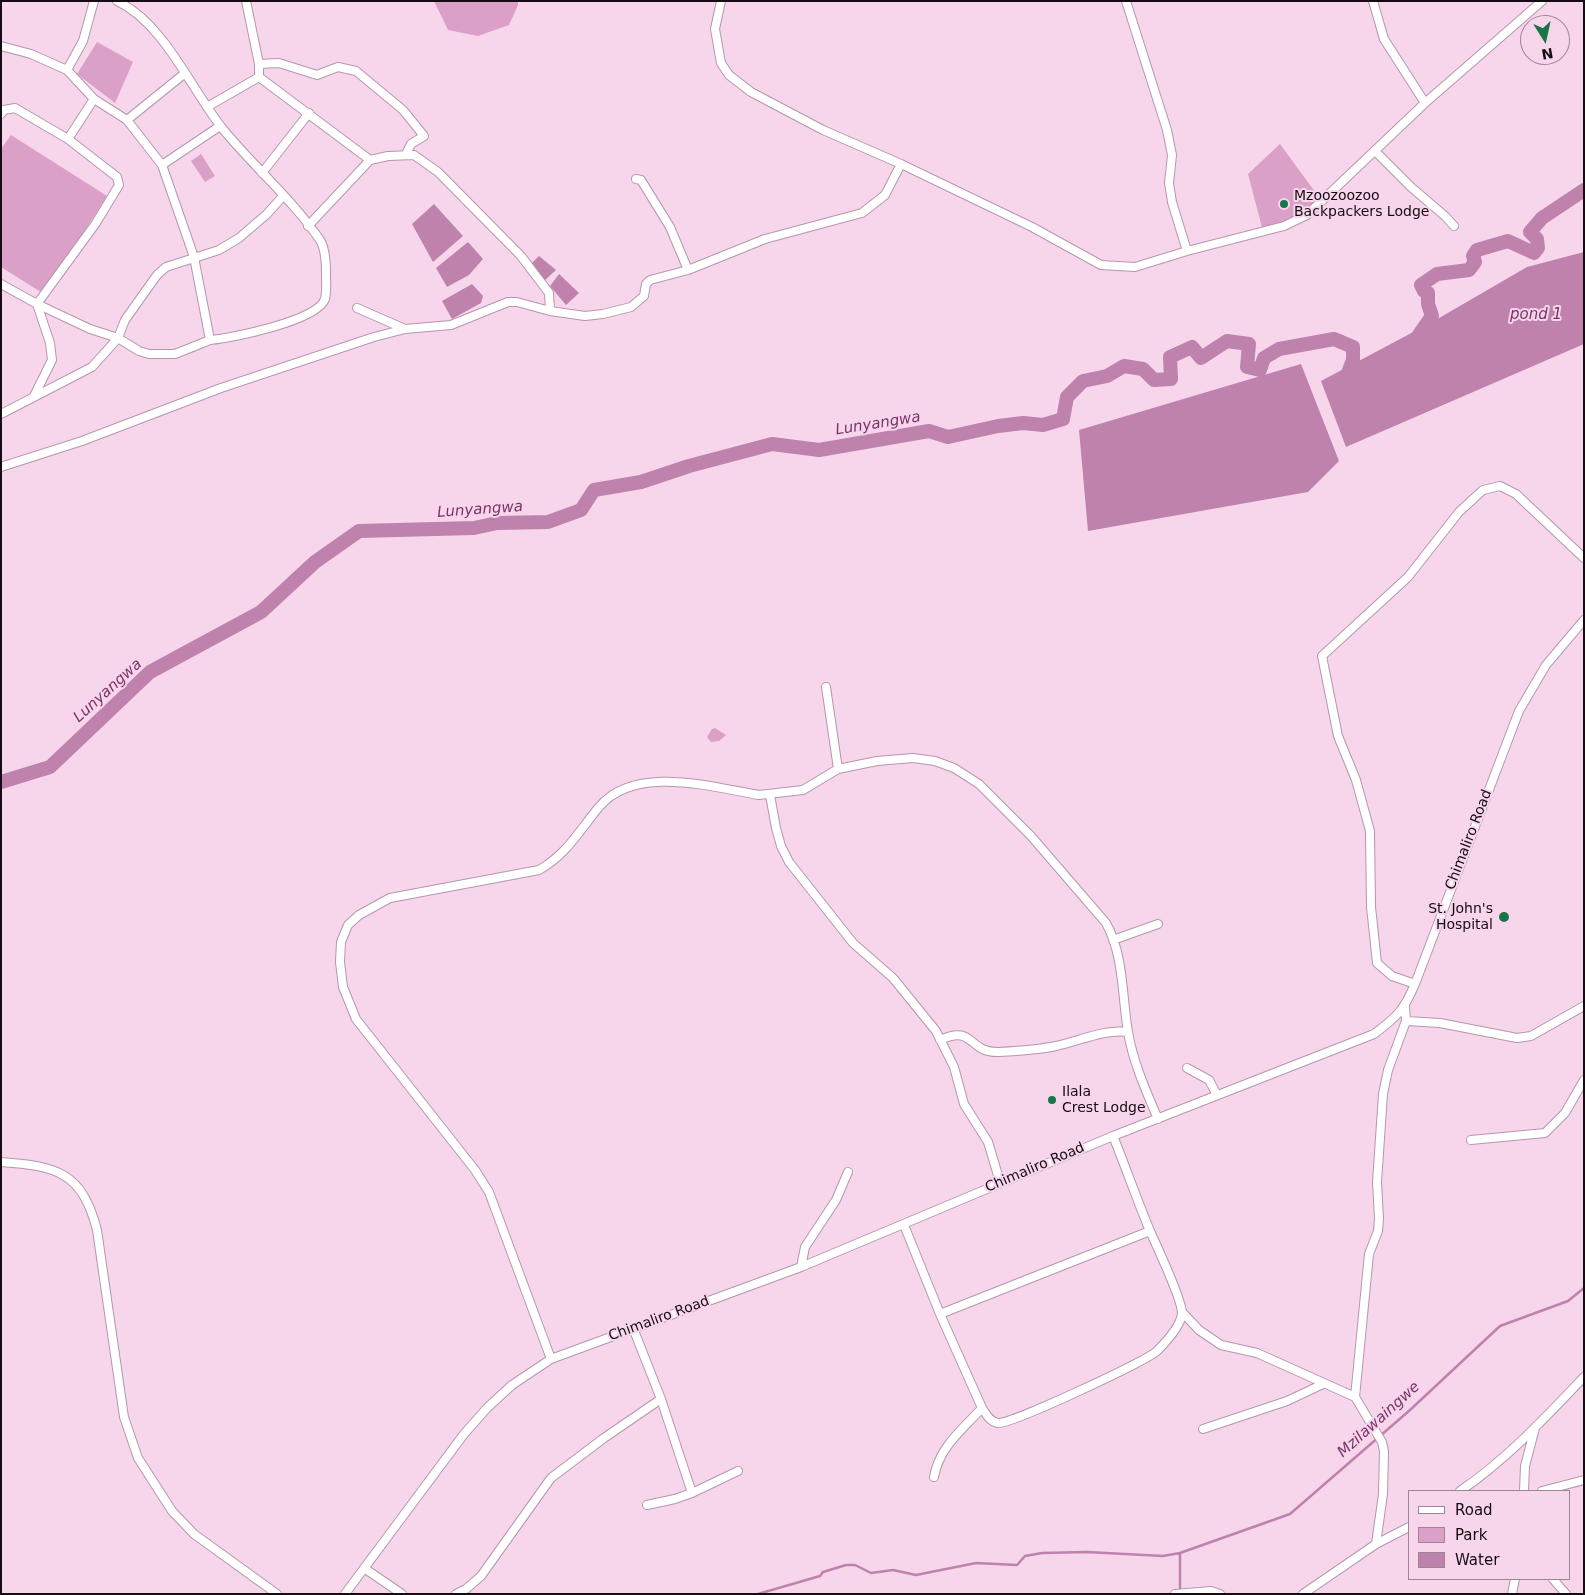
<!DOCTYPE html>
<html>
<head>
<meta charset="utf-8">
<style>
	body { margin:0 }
	#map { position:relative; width:1585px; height:1595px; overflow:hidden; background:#f7d6ec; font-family:"DejaVu Sans",sans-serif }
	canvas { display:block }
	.frame { position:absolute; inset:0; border:2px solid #160b12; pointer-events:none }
	.legend { position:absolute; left:1408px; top:1490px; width:162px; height:90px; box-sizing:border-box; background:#f7d6ec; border:1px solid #9d8595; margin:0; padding:6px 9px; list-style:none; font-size:15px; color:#160b12 }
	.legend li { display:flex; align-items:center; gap:10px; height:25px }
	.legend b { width:25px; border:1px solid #9d8595 }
	.north { position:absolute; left:1520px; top:15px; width:50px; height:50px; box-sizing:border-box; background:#f7d6ec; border:1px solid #9d8595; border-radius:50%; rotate:170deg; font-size:14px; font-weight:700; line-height:20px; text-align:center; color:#160b12 }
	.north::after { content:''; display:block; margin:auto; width:18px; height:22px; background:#18754a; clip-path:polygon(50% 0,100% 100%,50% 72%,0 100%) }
</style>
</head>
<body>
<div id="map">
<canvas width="1585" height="1595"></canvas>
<div class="frame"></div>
<ul class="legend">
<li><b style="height:6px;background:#fff"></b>Road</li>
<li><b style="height:14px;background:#daa0c7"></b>Park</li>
<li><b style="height:14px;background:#be82ac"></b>Water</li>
</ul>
<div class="north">N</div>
</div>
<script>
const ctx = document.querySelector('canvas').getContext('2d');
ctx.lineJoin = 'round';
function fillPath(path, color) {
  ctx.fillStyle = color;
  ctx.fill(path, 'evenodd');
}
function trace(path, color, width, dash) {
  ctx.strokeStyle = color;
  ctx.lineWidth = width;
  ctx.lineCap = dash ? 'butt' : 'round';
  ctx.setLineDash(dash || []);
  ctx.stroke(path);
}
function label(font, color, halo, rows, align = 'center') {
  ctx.font = font + ' "DejaVu Sans",sans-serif';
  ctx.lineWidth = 4;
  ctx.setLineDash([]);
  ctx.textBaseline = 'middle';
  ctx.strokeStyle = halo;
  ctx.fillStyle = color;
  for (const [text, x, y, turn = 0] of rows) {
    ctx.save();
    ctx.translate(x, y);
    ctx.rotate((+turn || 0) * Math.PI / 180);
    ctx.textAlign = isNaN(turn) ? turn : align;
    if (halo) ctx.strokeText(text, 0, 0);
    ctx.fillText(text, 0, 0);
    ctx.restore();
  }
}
fillPath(new Path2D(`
	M434,1H518V5L509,25L478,36L448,30Z
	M97,42L133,62L115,103L77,74Z
	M11,135L107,196L44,294L1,267V149Z
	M1280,144L1321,200L1303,216L1263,231L1248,174Z
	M201,154L215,176L205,182L191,161Z
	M715,728L726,735L719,741L711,742L707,737L712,729Z`), '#daa0c7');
fillPath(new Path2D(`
	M434,204L463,236L433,262L412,224Z
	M468,242L483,259L469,275L447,287L436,268Z
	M1584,252V344L1346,447L1321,381L1434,321L1527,267Z
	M539,256L556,270L544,281L530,265Z
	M559,274L579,293L566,305L550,286Z
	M472,284L483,296L481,303L452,319L442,301Z
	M1301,364L1339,461L1308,492L1088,531L1079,430Z`), '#be82ac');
trace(new Path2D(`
	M1180,1592V1553
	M758,1594L820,1576L823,1572L846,1565H855L871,1573L893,1570L916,1575L976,1563L1017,1565L1025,1556L1042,1553L1087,1552L1163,1556L1180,1553L1290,1514L1410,1410L1500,1326L1568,1301L1584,1288`), '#be82ac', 2.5);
trace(new Path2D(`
	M1417,340L1416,339L1432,316L1428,304V293L1424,291L1421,285L1437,274L1469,270L1475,262L1473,256L1477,250L1508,241L1534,253L1538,248L1537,239L1530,232L1542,218L1584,190
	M1,782L50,767L150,672L261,612L315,562L359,531L474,528L497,523L548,522L581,510L594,490L641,482L689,466L772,444L819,450L929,431L948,437L998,426L1023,423L1043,425L1063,419L1067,397L1083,381L1107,376L1124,366L1143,369L1154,380L1171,379L1170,357L1192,347L1201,358L1227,341L1249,344L1247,367L1260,370L1264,358L1279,349L1334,339L1353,347V360L1348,373L1356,381`), '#be82ac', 14);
const minor = new Path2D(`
	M246,1L259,64V77
	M721,1L715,29L721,63L729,75L751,92L823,130L901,164L1032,227L1101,265L1135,267L1187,251L1284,226L1307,215L1425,103L1542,1
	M1126,1L1167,130L1172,155L1169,183L1172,202L1187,251
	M1373,1L1384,39L1425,103
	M1,46L31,54L67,70L94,99L127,120L162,165L194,257L210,340C232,338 317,321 325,299C327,291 326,281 326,273C326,262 325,248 320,240C292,199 253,166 222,128C191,89 164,23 117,1
	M259,64L279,63L317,75L338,67L356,71L403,110L424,136L411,144L406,154
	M67,70L83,41L94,1
	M207,107L259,77L370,160
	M1,114L4,110L15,108L68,139L94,99
	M127,120L184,74
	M68,139L117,177L119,185L96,223L37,304L90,329L118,338L139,351L149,354H175L210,340
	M1376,152L1411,187L1446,217L1454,226
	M162,165L220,126
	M262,173L309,113
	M636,179L641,180L670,227L688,270
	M308,226L370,160L388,156L414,155L438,172L521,256L549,293L550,311
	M1,284L37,304L50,343L52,360L34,396
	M357,308L405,329
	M1,414L92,367L118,338L125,320L157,275L166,267L219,250L239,238L267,214L283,196
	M1,467L82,441L221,388L374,337L405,329L451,325L508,302H517L550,311L585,316L603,314L631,307L644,296L646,284L650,280L688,270L765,239L862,213L885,195L901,164
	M826,687L838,769
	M770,795L776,828L781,846L789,862L853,943L893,978L936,1031L954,1067L964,1104L988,1142L1000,1182
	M1113,940L1158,924
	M1415,984L1392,976L1377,963L1371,907L1370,831L1356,780L1338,736L1322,656L1408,577L1459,512L1483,490L1500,486L1516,494L1584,558
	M1406,1021L1440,1023L1517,1038L1531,1036L1584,1006
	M940,1040C975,1024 967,1053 999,1052C1018,1051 1037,1050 1056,1046C1080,1041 1103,1029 1128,1032
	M1187,1068L1209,1080L1217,1095
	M1471,1140L1545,1133L1565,1113L1584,1080
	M1,1162C57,1166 82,1172 97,1230L124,1417L138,1458L172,1511L194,1534L277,1594
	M904,1225L940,1314L982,1408C986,1414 990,1422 998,1423C1012,1424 1144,1362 1157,1351C1166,1342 1181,1326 1182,1313C1182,1299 1157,1247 1150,1231C1137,1200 1126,1168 1113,1136
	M801,1267L805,1247L836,1200L848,1172
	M1182,1312L1199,1330L1221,1345L1257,1353L1355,1397
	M940,1314L1150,1231
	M633,1328L661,1399L692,1493L738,1471
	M551,1359L489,1192L475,1170L356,1019L343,987L340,962L341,942L348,925L359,915L390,898L539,870C567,854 579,831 599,807C635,764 711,787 759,795L803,790L838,769L877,761L913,758L935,761L954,768L979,784L1031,836L1106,923C1124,955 1122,997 1128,1032C1133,1062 1146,1091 1158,1119
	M1203,1429L1287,1401L1323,1384
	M934,1477C939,1447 963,1429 982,1408
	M1460,1491C1506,1460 1545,1418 1584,1377
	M1524,1491L1525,1466L1535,1428
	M1542,1491L1584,1480
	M647,1505L675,1499L692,1493
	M1376,1544L1383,1494L1384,1451L1382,1442L1355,1397L1369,1254L1378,1231L1379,1219L1377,1182L1383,1094L1388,1070L1406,1021L1405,1007
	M364,1568L402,1594
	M1553,1579L1566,1594
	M345,1594L464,1434L487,1408L512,1385L551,1359L801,1267L1113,1136L1374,1034C1397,1017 1404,1010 1415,984L1519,711L1546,665L1584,620
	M456,1594L466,1589L481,1576L551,1478L604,1438L661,1399
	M1175,1594L1211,1591L1220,1594
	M1303,1594L1376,1544L1409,1527
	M1512,1594L1515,1579`);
trace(minor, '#b597ab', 10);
trace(minor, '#fff', 8);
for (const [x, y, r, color] of [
	[1284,204,5,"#18754a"],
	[1504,917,6,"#18754a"],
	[1052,1100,5,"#18754a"]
]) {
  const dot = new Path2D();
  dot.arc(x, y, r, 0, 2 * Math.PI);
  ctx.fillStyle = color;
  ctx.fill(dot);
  trace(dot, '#f7d6ec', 2);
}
label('14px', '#160b12', '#f7d6ec', [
	["Mzoozoozoo",1294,196],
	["Backpackers Lodge",1294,212],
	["St. John's",1493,909,"right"],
	["Hospital",1493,925,"right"],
	["Ilala",1062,1092],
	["Crest Lodge",1062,1108]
], 'left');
label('14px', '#160b12', '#f7d6ec', [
	["Chimaliro Road",1469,840,-69],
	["Chimaliro Road",1035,1168,-23],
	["Chimaliro Road",659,1319,-20]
]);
label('italic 15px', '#7b3268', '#f7d6ec', [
	["pond 1",1536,315],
	["Lunyangwa",878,424,-9],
	["Lunyangwa",480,510,-4],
	["Lunyangwa",108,691,-42],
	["Mzilawaingwe",1379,1420,-42]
]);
</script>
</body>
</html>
